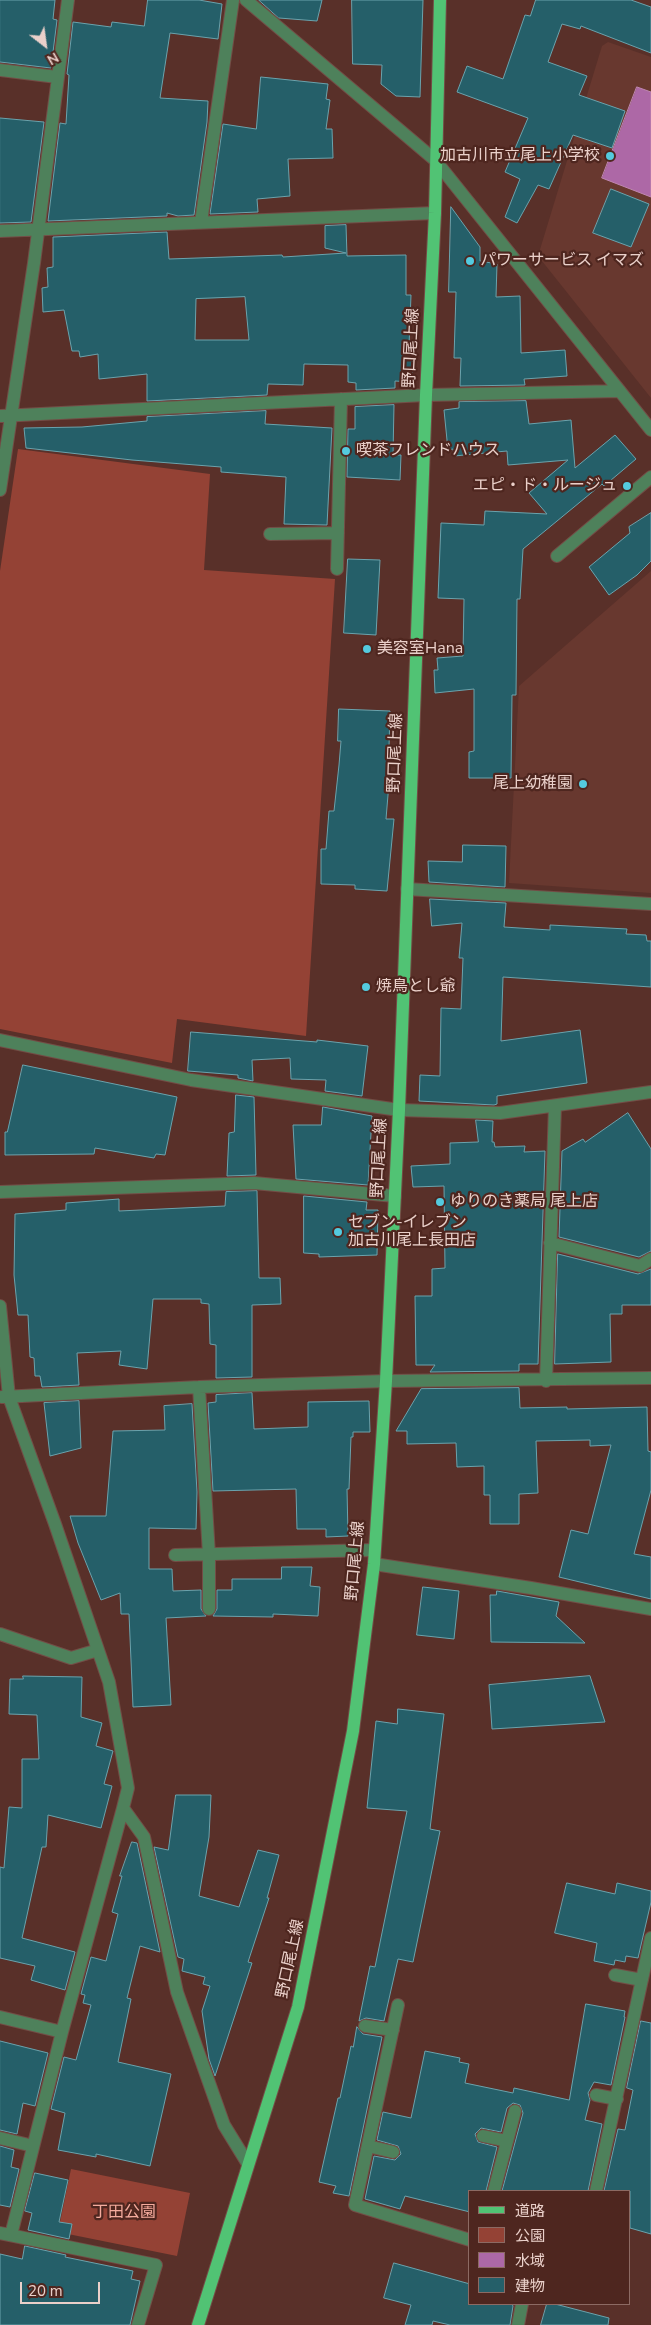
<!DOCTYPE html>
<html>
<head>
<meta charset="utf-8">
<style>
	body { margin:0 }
	#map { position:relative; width:651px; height:2325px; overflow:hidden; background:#593029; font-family:"Nunito Sans","Noto Sans JP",sans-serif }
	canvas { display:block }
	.legend { position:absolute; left:468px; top:2190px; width:162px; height:115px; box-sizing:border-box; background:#4e261f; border:1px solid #8c6a63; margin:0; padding:6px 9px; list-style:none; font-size:15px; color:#ead0ca }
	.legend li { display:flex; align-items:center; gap:10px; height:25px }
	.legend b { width:25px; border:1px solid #8c6a63 }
	.north { position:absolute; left:20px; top:20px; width:50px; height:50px; -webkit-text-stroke:4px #4e261f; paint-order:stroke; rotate:150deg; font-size:14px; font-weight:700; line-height:20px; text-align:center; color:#ead0ca }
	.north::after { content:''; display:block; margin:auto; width:18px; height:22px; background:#ead0ca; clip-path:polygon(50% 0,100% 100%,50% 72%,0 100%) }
	.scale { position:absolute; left:20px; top:2282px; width:80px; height:22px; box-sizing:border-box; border:2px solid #ead0ca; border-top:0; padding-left:6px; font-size:15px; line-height:18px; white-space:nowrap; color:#ead0ca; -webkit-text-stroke:4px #4e261f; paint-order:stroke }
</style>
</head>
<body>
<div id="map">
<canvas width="651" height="2325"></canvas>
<ul class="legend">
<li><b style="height:6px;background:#51c374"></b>道路</li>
<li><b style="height:14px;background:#944235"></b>公園</li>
<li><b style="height:14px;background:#ad68a6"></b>水域</li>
<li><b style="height:14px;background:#255f69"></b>建物</li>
</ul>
<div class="north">N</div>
<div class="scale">20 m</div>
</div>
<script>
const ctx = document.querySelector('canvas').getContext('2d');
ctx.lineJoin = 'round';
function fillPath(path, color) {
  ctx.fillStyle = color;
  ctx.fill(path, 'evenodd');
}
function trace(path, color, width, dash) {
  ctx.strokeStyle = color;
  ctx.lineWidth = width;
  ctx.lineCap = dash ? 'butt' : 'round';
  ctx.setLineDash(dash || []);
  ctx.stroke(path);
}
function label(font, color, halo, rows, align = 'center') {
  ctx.font = font + ' "Nunito Sans","Noto Sans JP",sans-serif';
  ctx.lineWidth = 4.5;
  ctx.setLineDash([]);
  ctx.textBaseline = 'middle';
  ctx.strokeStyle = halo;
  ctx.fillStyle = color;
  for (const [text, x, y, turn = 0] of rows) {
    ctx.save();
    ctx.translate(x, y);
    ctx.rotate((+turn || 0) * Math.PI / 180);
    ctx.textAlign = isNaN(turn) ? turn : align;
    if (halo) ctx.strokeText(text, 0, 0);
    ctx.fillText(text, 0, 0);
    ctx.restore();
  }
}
fillPath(new Path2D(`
	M608,42L651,57V398L538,256L602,46Z
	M651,571V893L509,883L519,686Z`), '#68382f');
fillPath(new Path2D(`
	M18,449L210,474L204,570L335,579L306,1036L177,1019L172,1063L0,1029V571Z
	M71,2169L190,2193L177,2256L58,2232Z`), '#944235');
const water = new Path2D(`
	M637,87L651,92V197L602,178Z`);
fillPath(water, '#ad68a6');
trace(water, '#bf87b1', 1);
const building = new Path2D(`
	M0,0H55L53,19L57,20L51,68L0,62Z
	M148,0H199L222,4L218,39L170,33L160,98L208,101L207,122L194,215L178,216L167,213V216L48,221L60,123L66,124L69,75L67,74L73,22L111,27L112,22L144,26Z
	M259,0H322L317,21L279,18Z
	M352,0H423L420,97L396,96L381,84L382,65L353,64Z
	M536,0H631L651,7V53L581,26L580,29L562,24L548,62L587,76L579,95L625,111L612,148L573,135L549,189L538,185L517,223L505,217L520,179L505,172L528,118L457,92L467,66L503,79L525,15L530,16Z
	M261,77L328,84L326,99L330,100L326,129H332L333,158L288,159L290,196L257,199L258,212L210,214L223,124L256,129Z
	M0,118L44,122L31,222L0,223Z
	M611,189L649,204L631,247L593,233Z
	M451,207L480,247V261L497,264L496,297L520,296L521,353L565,350L567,376L524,379L525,385L460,386L461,358H454L456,292H449Z
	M346,225L347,256L406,255V295H411L409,346H413L412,382L395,381V388L356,390V383L348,382V365L304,364L303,385L268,384L267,395L147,401V374L99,379L98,354L80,357L79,351H72L64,310L43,312L42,288L48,287L47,268L53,267V237L167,232L169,259L282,255L283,257L346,253L325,248V226ZM245,297L249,340H195L196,299Z
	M526,401L529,424L571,420L575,468L615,435L636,459L604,486L602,484L523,549L520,599H517L516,695H512L511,778H469V752L474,751V689L435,693L434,670H438L437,658L463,656L464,599L438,598L441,523L484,525L485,511L547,514L529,493L568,460L508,465L507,451L454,456L453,449L448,450L444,410L459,408V402Z
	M394,405L393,455H401L400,480L347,477L348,429H355V407Z
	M266,411L265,424L332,428L327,525L284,524L286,477L221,472V467L132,460L26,448L24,428L82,427L147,421V417Z
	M651,513V561L637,575L609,595L589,567L630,533L629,527Z
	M348,559L380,560L376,635L344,633Z
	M339,709L390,711L389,747H392L386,819H394L387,891L355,889V885L321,884V849H326L329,811H334L339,765L341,741H338Z
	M463,845L506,846L505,887L429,882L428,861L462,862Z
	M430,899L506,903L504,927L550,930V925L627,929L626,934L646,935L647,941H651V987L503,977L501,1041L580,1030L587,1083L497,1096V1104L494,1105L419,1101L420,1075L440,1076L441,1008L461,1009L463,958H459L462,923L432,926Z
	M191,1032L317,1042V1040L368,1046L362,1096L325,1091L326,1080L291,1079L290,1058L252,1060L253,1081L238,1078V1075L188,1071Z
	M23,1065L177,1097L165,1155L156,1154L154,1158L95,1148L94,1154L5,1155V1132H7Z
	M236,1095L254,1097L256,1175L227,1176L229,1133L234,1132Z
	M323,1107L372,1116L368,1185L296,1179L293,1125H321Z
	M628,1113L651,1149V1251L639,1257L559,1237L562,1151L583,1139L585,1142Z
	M476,1120L493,1121L492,1142H494L495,1147L525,1146L524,1152L545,1151L538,1364H519V1371L430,1372L435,1365H416L415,1296H432V1269L445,1268L444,1186L413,1187L411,1166L450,1164V1143L478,1142Z
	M257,1191L259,1278H280L281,1304L252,1305V1377L216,1378V1345L210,1344L209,1304L201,1303V1299H153L147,1369L119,1365L121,1351L77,1353L79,1385L42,1387L40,1376H35L34,1358L30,1357L28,1315H18L14,1275L15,1214L66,1210V1203L119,1199V1211L225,1206L226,1192Z
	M304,1196L367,1202L366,1210H378L377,1255L319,1257V1254L304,1253Z
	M558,1254L638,1274L651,1269V1305H622V1314H610L611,1362L555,1364Z
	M519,1388L520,1408L567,1407V1409L647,1407L648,1451L651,1452V1490L634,1554L651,1557V1599L559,1577L571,1530L588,1534L611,1445L590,1446V1440L536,1441L538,1493L519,1494V1524H490V1495H484V1466L457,1467L456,1443L407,1444V1431H396L421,1389Z
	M252,1393L254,1429L308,1427V1402L369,1401L370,1432H353V1437H351L349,1489H347L348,1536L326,1537V1529H297L296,1489L213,1491L208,1403L216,1402V1395Z
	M79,1401L81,1448L50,1456L44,1403Z
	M192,1404L197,1492L196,1529L149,1528V1569H172L173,1591L201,1590V1609L206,1616L166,1618L171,1705L133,1707L129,1614H121L120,1593L101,1600L78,1543L70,1516H106L113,1431L165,1430L164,1406Z
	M282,1567H312L310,1586L320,1587L318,1616L273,1614V1617L213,1616L217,1609V1590H232V1579H281Z
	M423,1587L459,1591L454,1639L417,1635Z
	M497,1591L559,1602L556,1616L585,1643L491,1642L490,1595H496Z
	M23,1676L82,1677L81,1717L102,1723L96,1746L113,1751L104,1784L112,1786L101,1828L48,1815L46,1847H42L22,1938L75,1952L65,1990L31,1980L35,1966L0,1958V1867L4,1868L9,1807L22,1808V1759H39L37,1715L9,1714L10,1679H23Z
	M590,1676L605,1722L492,1729L489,1685Z
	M398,1709L444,1714L430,1829L440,1831L413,1962L398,1959L384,2021L366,2018L359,2021L370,1966L375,1967L407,1811L367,1808L376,1721L397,1724Z
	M176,1795H211L209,1837L199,1896L239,1907L258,1850L279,1855L267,1898H269L248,1962L252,1963L215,2076L209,2059L202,2011L210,1986L203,1984L205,1977L182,1971L184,1959L178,1957L154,1847L168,1850Z
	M132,1842L137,1843L160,1952L140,1946L127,1998L131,1999L118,2062L171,2074L150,2166L96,2154V2157L58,2150L65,2113L51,2109L64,2057L76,2060L91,2005L83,2003L85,1995L81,1994L91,1957L106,1961L118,1914L112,1912L122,1876H120Z
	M567,1883L615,1894L617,1883L651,1891V1902L638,1958L626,1956L625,1962L615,1960L614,1965L594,1961L597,1943L555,1933Z
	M586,2004L625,2011L624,2017H625L611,2085L594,2082L588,2093L590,2100L585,2120L602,2124L588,2191H502L523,2113L520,2105L513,2103L507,2108L501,2132L481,2128L475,2134L478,2142L497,2147L486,2191H470V2212L405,2196L400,2209L365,2199L374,2156L395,2160L401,2154L398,2146L377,2140L383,2112L411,2118L425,2051L460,2058L459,2062L469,2064L465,2083L513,2093L514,2088L569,2100Z
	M641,2021L651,2023V2234L630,2228V2191H604L618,2129L625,2130L633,2090L627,2088Z
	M357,2027L363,2034L382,2037L349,2196L333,2193L336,2186L319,2182L338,2098H340L351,2046L353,2047Z
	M0,2041L48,2053L35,2106L23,2103L17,2134L0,2130Z
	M0,2146L14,2150L11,2167L19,2169L10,2207L0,2205Z
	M35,2173L68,2180L59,2222L72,2224L69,2239L28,2230L32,2213L25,2211Z
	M25,2246L66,2255L65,2257L133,2271L131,2279L140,2281L130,2325H0V2254L22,2259Z
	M394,2263L470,2284V2304H512L513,2306L510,2325H450L433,2321L432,2325H405L411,2305L384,2298Z
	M547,2304H555L609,2318L608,2325H541Z`);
fillPath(building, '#255f69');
trace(building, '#6aa3ad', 1);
const minor = new Path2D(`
	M246,0L435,160L651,430
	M0,70L57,77
	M201,222L233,0
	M0,231L435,213
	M0,416L426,395L620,391
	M0,490L34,263L68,0
	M270,534L338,533
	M557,556L651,477
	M337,569L341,399
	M407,889L651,904
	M0,1040L191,1080L399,1110L500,1113L651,1092
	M0,1192L254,1183L395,1196
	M550,1243L640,1266L651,1259
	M0,1306L9,1397L55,1524L109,1682L128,1788L123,1808L144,1837L177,1992L224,2125L248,2164
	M546,1381L555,1106
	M199,1387L209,1555V1609
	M2,1397L199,1387L386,1381L651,1378
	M175,1555L374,1550
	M374,1564L531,1588L651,1609
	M0,1634L71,1658L98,1650
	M615,1975L642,1980
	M398,2005L355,2205L470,2240
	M0,2017L62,2032
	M365,2026L393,2030
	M596,2095L617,2099
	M483,2136L507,2141
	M0,2138L33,2146
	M368,2146L393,2152
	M494,2191L515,2111
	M596,2191L651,1938
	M0,2233L156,2265L138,2325
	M11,2235L62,2032L123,1808
	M518,2325L522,2304`);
const major = new Path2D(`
	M198,2325L298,2007L353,1731L374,1564L386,1381L399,1110L426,395L435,213L440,0`);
trace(minor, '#734d46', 14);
trace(major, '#734d46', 14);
trace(minor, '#4e815b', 12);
trace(major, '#51c374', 12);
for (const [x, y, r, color] of [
	[610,156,5,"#54cade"],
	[470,261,5,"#54cade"],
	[346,451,5,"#54cade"],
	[627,486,5,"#54cade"],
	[367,649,5,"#54cade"],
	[583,784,5,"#54cade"],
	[366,987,5,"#54cade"],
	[440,1202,5,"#54cade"],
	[338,1232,5,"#54cade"]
]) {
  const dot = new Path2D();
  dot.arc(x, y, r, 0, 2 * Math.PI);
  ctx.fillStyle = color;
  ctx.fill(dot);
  trace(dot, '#4e261f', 2);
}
label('16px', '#ead0ca', '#4e261f', [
	["加古川市立尾上小学校",600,156,"right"],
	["パワーサービス イマズ",480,261],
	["喫茶フレンドハウス",356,451],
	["エピ・ド・ルージュ",617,486,"right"],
	["美容室Hana",377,649],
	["尾上幼稚園",573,784,"right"],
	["焼鳥とし爺",376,987],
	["ゆりのき薬局 尾上店",450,1202],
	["セブン-イレブン",348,1223],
	["加古川尾上長田店",348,1241]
], 'left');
label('16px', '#ead0ca', '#4e261f', [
	["野口尾上線",412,348,-87],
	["野口尾上線",396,753,-88],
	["野口尾上線",380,1158,-87],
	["野口尾上線",356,1561,-85],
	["野口尾上線",291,1959,-78]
]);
label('16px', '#f5ab9d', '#4e261f', [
	["丁田公園",124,2213]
]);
</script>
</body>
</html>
